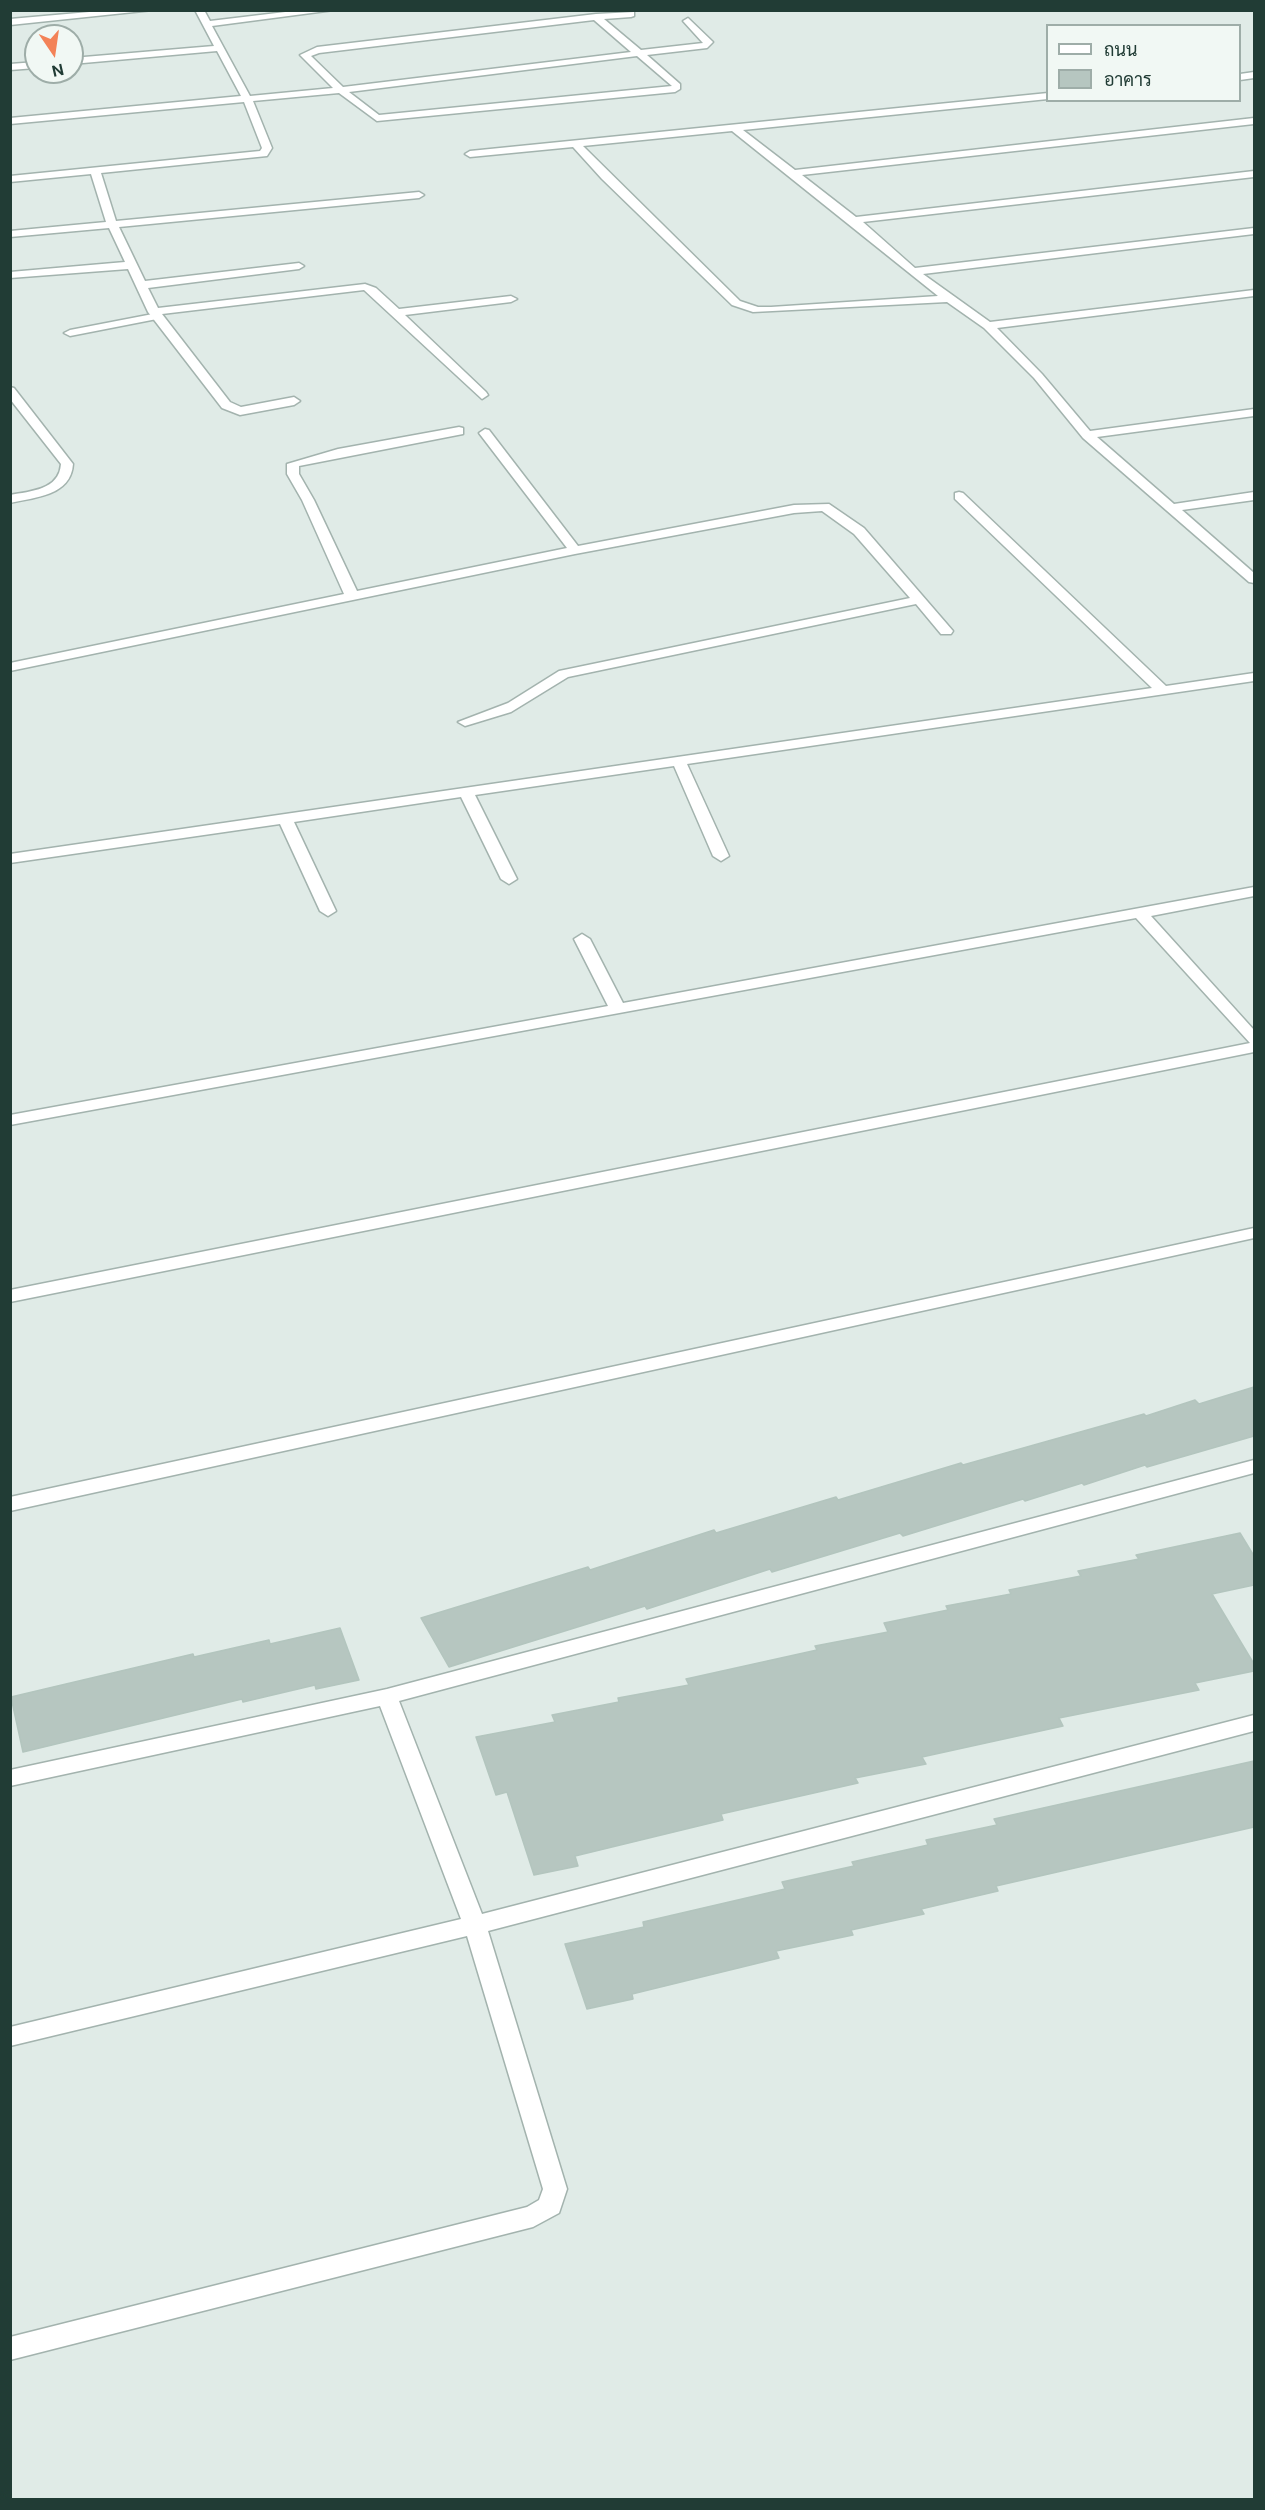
<!DOCTYPE html>
<html>
<head>
<meta charset="utf-8">
<style>
	body { margin:0 }
	#map { position:relative; width:1265px; height:2510px; overflow:hidden; background:#e0ebe7; font-family:"DM Sans",Sarabun,sans-serif }
	canvas { display:block }
	.frame { position:absolute; inset:0; border:12px solid #213c35; pointer-events:none }
	.legend { position:absolute; left:1046px; top:24px; width:195px; height:78px; box-sizing:border-box; background:#f1f8f4; border:2px solid #9eada8; margin:0; padding:8px 10px; list-style:none; font-size:18px; color:#213c35 }
	.legend li { display:flex; align-items:center; gap:12px; height:30px }
	.legend b { width:30px; border:2px solid #9eada8 }
	.north { position:absolute; left:24px; top:24px; width:60px; height:60px; box-sizing:border-box; background:#f1f8f4; border:2px solid #9eada8; border-radius:50%; rotate:167deg; font-size:16px; font-weight:700; line-height:24px; text-align:center; color:#213c35 }
	.north::after { content:''; display:block; margin:auto; width:21px; height:27px; background:#f38257; clip-path:polygon(50% 0,100% 100%,50% 72%,0 100%) }
</style>
</head>
<body>
<div id="map">
<canvas width="1265" height="2510"></canvas>
<div class="frame"></div>
<ul class="legend">
<li><b style="height:8px;background:#fff"></b>ถนน</li>
<li><b style="height:16px;background:#b6c6c0"></b>อาคาร</li>
</ul>
<div class="north">N</div>
</div>
<script>
const ctx = document.querySelector('canvas').getContext('2d');
ctx.lineJoin = 'round';
function fillPath(path, color) {
  ctx.fillStyle = color;
  ctx.fill(path, 'evenodd');
}
function trace(path, color, width, dash) {
  ctx.strokeStyle = color;
  ctx.lineWidth = width;
  ctx.lineCap = dash ? 'butt' : 'round';
  ctx.setLineDash(dash || []);
  ctx.stroke(path);
}
const building = new Path2D(`
	M1254,1387V1436L1147,1467L1145,1465L1084,1485L1082,1483L1025,1501L1023,1499L903,1536L900,1533L772,1572L770,1569L647,1609L645,1606L449,1667L421,1618L588,1567L590,1570L714,1530L716,1533L836,1497L838,1500L961,1463L963,1465L1144,1414L1146,1416L1195,1400L1199,1404Z
	M1240,1533L1254,1556V1585L1212,1594L1254,1664V1671L1195,1683L1199,1690L1059,1718L1063,1726L922,1757L926,1764L855,1778L858,1783L721,1814L723,1820L575,1856L578,1866L534,1875L507,1792L496,1795L476,1737L555,1722L552,1715L619,1702L618,1698L689,1685L686,1679L817,1650L815,1646L888,1632L884,1623L948,1610L946,1606L1011,1594L1009,1590L1081,1576L1078,1571L1139,1559L1136,1555Z
	M340,1628L359,1680L316,1689L315,1685L243,1702L242,1699L23,1752L11,1697L193,1654L194,1657L269,1640L270,1644Z
	M1254,1761V1827L996,1886L998,1891L921,1909L924,1914L851,1930L853,1935L776,1951L779,1958L632,1994L633,1999L587,2009L565,1944L644,1927L643,1922L785,1889L782,1882L854,1866L852,1862L928,1845L926,1840L997,1825L994,1819Z`);
fillPath(building, '#b6c6c0');
trace(building, '#b3c5be', 1.5);
const lane = new Path2D(`
	M158,313L162,314V318L70,336L64,333L70,330Z`);
const street = new Path2D(`
	M112,10H153L10,25V19Z
	M195,10H204L210,21L302,10H334L212,26L250,96L333,88L300,55L317,47L596,14L634,12V16L631,17L604,19L641,50L703,43L683,21L688,18L713,42L707,48L647,55L680,84V89L675,92L377,121L339,93L253,101L272,148L267,156L101,173L116,221L419,192L424,195L419,198L119,227L145,281L299,263L304,266L299,269L148,288L158,308L365,284L376,288L399,309L511,296L517,299L511,302L405,315L486,392L488,395L482,399L364,290L162,314L230,402L241,407L294,397L300,401L294,405L240,415L222,408L148,312L128,269L10,278V272L125,262L109,228L10,237V231L106,222L91,174L10,182V176L260,151L262,148L244,102L10,124V118L241,96L217,51L72,64V58L214,46ZM594,20L631,52L343,87L311,56L319,53ZM637,56L672,86L379,115L349,92Z
	M36,62V68L10,70V64Z
	M1254,72V78L1240,80V74Z
	M1048,93V99L743,130L795,170L1254,118V124L802,175L856,217L1254,171V177L863,222L915,268L1254,228V234L923,274L990,322L1254,290V296L997,328L1042,374L1090,431L1254,409V416L1097,437L1174,504L1254,492V500L1182,510L1254,573V583L1249,582L1083,438L1034,378L984,328L947,302L753,312L732,305L602,179L573,147L470,157L465,154L470,151ZM732,131L938,296L771,307H758L740,301L583,146Z
	M10,387L14,388L73,464C71,496 35,497 10,503V495C31,491 59,490 61,464L10,399Z
	M459,427L463,428V434L299,466V474L314,500L357,591L567,548L479,433L485,429L489,430L578,546L794,505L829,504L864,528L953,631L951,634H941L916,604L568,677L511,712L465,726L458,722L508,703L559,671L910,598L854,534L822,511L794,513L575,554L10,671V663L344,594L302,500L287,474V464L338,449Z
	M959,492L963,493L1166,686L1254,673V681L687,764L729,856L721,861L713,856L674,766L475,795L517,879L509,884L501,879L461,797L294,822L336,911L328,916L320,911L280,824L10,863V854L1152,688L955,499V493Z
	M1254,887V896L1151,916L1254,1030V1052L10,1302V1290L1250,1043L1136,918L10,1125V1115L608,1006L574,939L582,934L590,939L623,1003Z
	M1254,1228V1238L10,1511V1497Z
	M1254,1460V1473L399,1701L482,1914L1254,1715V1731L488,1931L567,2189L559,2213L533,2227L10,2360V2337L527,2207L539,2200L543,2189L467,1936L10,2046V2027L461,1919L380,1706L10,1786V1770L387,1689Z`);
trace(lane, '#a3b3ae', 3);
trace(street, '#a3b3ae', 3);
fillPath(lane, '#fff');
fillPath(street, '#fff');
</script>
</body>
</html>
